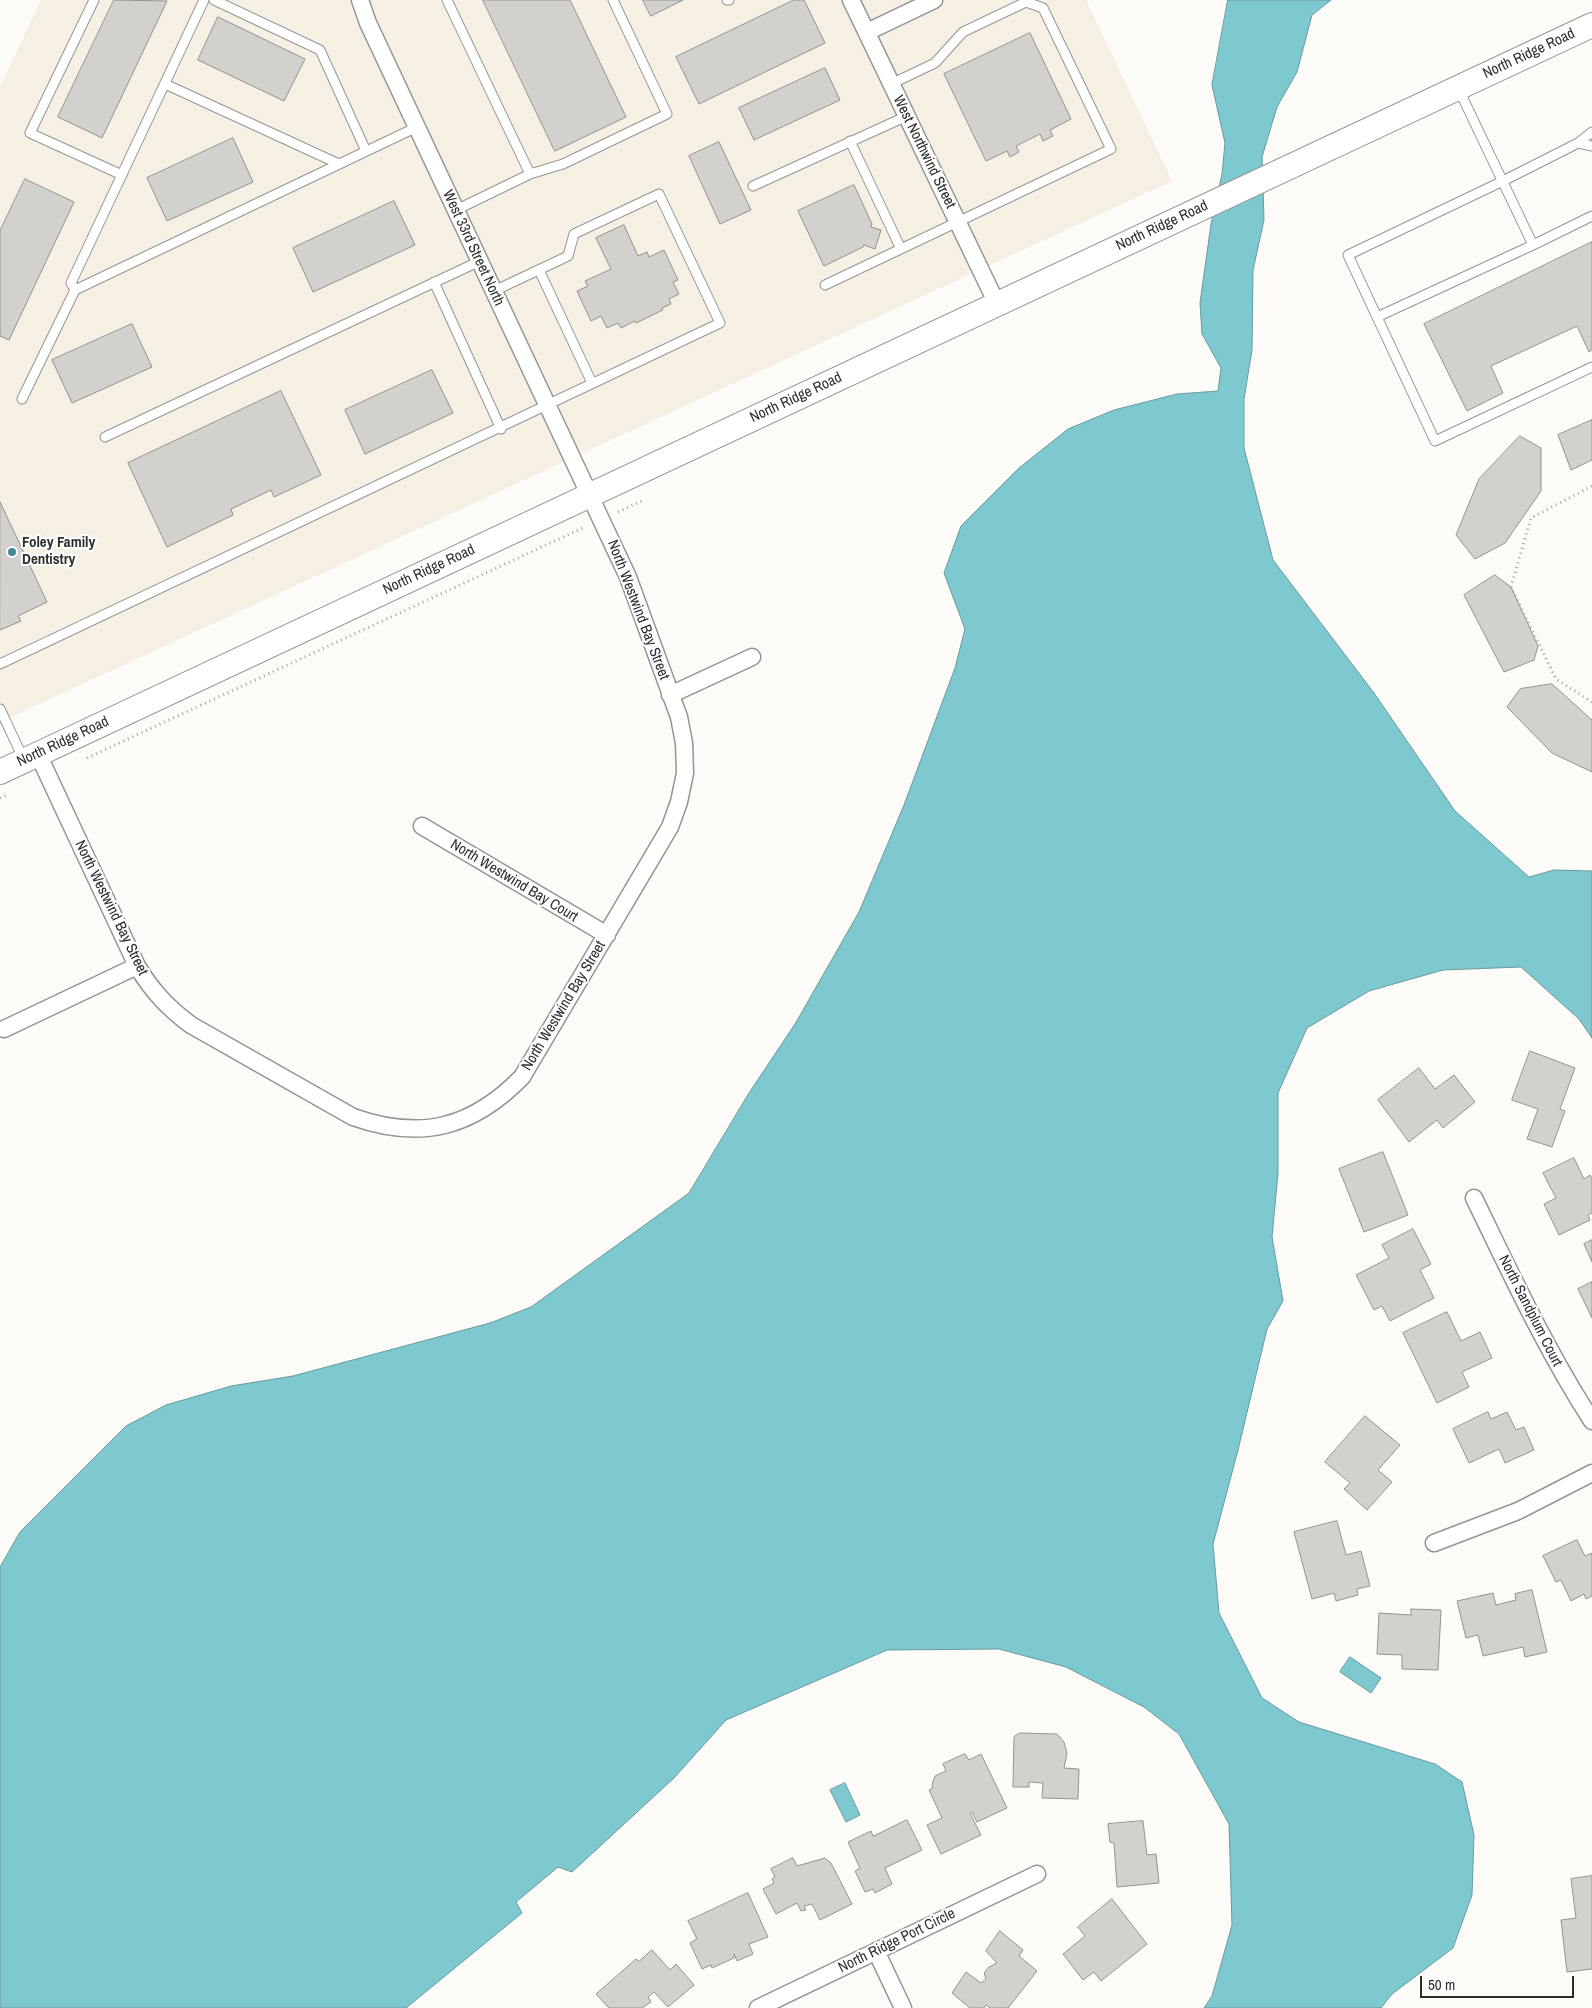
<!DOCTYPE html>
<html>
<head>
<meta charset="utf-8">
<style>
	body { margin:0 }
	#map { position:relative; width:1592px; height:2008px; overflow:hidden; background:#fdfbf7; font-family:"Archivo Narrow",sans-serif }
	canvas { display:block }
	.scale { position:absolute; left:1420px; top:1976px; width:154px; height:22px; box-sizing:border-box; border:2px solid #2e2e2c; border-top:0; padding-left:6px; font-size:15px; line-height:18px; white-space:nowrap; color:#2e2e2c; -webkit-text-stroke:4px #fff; paint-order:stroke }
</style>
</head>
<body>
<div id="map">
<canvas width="1592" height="2008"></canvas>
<div class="scale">50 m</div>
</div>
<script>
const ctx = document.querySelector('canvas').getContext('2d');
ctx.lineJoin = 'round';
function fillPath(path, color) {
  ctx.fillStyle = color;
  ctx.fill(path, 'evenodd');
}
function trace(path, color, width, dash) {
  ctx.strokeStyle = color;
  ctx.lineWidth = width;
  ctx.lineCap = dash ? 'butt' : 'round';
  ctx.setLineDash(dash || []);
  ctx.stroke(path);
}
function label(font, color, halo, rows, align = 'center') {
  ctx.font = font + ' "Archivo Narrow",sans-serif';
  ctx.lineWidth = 4;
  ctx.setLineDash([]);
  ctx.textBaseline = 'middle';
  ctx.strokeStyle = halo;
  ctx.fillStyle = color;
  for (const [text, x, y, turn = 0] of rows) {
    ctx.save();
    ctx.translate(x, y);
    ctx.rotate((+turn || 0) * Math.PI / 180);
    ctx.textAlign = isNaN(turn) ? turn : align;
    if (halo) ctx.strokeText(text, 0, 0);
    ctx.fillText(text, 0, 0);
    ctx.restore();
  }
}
fillPath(new Path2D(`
	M41,0H1086L1172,181L0,722V87Z`), '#f5efe4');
const water = new Path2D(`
	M1228,0H1331L1312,15L1297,72L1277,107L1262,157L1264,220L1253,270L1252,350L1244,399V448L1273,560L1374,693L1455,811L1529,877L1554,870L1592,871V1038L1579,1019L1521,967L1443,970L1369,991L1307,1028L1278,1093V1173L1272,1237L1283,1301L1267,1329L1238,1450L1213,1544L1219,1613L1262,1698L1299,1722L1435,1764L1462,1782L1474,1835L1472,1895L1453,1948L1392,1994L1381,2008H1204L1212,1996L1232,1925L1229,1824L1179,1734L1144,1707L1066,1667L999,1649L887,1650L726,1720L674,1778L572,1872L558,1867L516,1902L522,1913L406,2008H0V1567L20,1532L126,1426L166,1405L231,1386L293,1376L490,1323L531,1307L689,1193L749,1093L795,1024L859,912L904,805L955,668L965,629L944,573L961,526L1019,468L1068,429L1114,410L1177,394L1218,391L1221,368L1202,334L1200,303L1211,224L1222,174L1225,143L1212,85Z
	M1350,1657L1381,1678L1371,1693L1340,1672Z
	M845,1783L860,1815L846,1822L830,1790Z`);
fillPath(water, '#7ec9cf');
trace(water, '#669a9e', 1);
const building = new Path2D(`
	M114,0L167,1L102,138L58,117Z
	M483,0H570L626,117L555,151Z
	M643,0H683L651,16Z
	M794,0H804L825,43L699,104L676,57Z
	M218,17L305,59L284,101L198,60Z
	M1030,33L1071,119L1050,130L1053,136L1043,141L1040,134L1016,146L1019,152L1010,157L1007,151L986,161L944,74Z
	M825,68L840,100L754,140L739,108Z
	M233,138L253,182L167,221L147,178Z
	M719,142L751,210L720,224L689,156Z
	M25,179L74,202L9,340L0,336V231Z
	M854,185L872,224L871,227L881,230L875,249L864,245L863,247L824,266L798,211Z
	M394,201L415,245L313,292L293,248Z
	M624,225L638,256L647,252L649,257L664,250L678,280L673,282L679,294L669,299L671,304L662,308L663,310L636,323L635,321L621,328L618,323L607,328L601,316L591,321L577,291L588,286L585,281L611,269L596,238Z
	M1592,242V350L1589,352L1577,326L1491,366L1503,393L1467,411L1424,324Z
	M132,324L152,367L72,403L52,360Z
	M432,370L453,413L365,454L345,410Z
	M281,391L321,475L274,497L271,490L231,509L233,515L167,547L128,463Z
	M1592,420V460L1571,470L1558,435Z
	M1520,436L1541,448V491L1505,543L1475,559L1456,535L1479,479Z
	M0,502L47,602L18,616L21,621L0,630Z
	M1495,575L1511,587L1538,646L1534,660L1504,672L1464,595Z
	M1552,684L1592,720V772L1552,753L1507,707L1520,689Z
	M1530,1051L1575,1068L1560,1109L1565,1111L1552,1147L1527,1139L1538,1109L1512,1100Z
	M1419,1068L1435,1089L1454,1075L1475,1102L1443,1128L1437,1120L1409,1142L1378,1100Z
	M1383,1152L1408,1215L1364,1232L1339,1169Z
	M1574,1158L1584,1179L1590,1175L1592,1179V1213L1588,1215L1590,1220L1559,1235L1544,1204L1556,1198L1543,1173Z
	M1413,1229L1431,1264L1420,1270L1434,1298L1390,1321L1382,1306L1374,1310L1356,1275L1389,1258L1382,1245Z
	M1592,1240V1262L1584,1244Z
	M1592,1282V1318L1578,1289Z
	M1447,1312L1461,1341L1480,1332L1492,1358L1462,1372L1469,1387L1437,1403L1403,1333Z
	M1488,1412L1491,1419L1507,1412L1516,1430L1524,1427L1534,1450L1505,1463L1499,1449L1469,1463L1453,1429Z
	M1365,1416L1400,1445L1378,1470L1392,1482L1367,1510L1344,1489L1350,1483L1325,1462Z
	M1337,1521L1346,1555L1361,1551L1370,1586L1357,1589L1358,1595L1336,1601L1334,1593L1312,1599L1294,1532Z
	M1577,1540L1585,1556L1592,1553V1596L1586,1599L1584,1594L1571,1601L1561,1580L1556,1582L1543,1556Z
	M1532,1590L1547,1652L1525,1657L1523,1647L1483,1656L1478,1635L1466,1638L1457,1601L1493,1593L1496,1605L1516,1600L1515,1594Z
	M1411,1609L1441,1610L1438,1670L1402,1669V1655L1377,1654L1379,1613L1411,1615Z
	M1020,1733L1057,1734L1064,1742L1067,1753L1064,1768L1079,1769L1078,1799L1042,1798L1043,1783L1029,1782V1787H1013L1014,1737Z
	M965,1754L969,1760L981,1754L1007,1808L977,1822L972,1812L970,1813L981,1835L941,1854L927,1825L942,1818L929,1790L933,1788L932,1785L935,1776L946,1771L943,1764Z
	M907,1820L922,1850L885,1868L892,1884L875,1893L873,1889L865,1892L855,1871L860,1868L848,1842L871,1831L873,1836Z
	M1143,1821L1147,1855L1156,1854L1159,1883L1117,1887L1114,1843L1110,1842L1108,1824Z
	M793,1858L797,1866L825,1858L831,1863L852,1904L820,1920L812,1904L804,1906L806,1910L801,1911L797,1903L776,1914L763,1889L774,1883L772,1879L775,1877L771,1869Z
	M1592,1876V1969L1567,1972L1561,1920L1576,1918L1571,1879Z
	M748,1893L768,1937L749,1944L753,1954L737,1961L734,1954V1958L712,1968L711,1965L702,1969L690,1943L697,1939L688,1921Z
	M1112,1899L1147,1944L1101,1981L1094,1972L1083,1980L1063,1954L1085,1936L1078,1927Z
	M1000,1931L1023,1950L1019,1956L1037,1971L1008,2008H990L986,2005L984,2008H970L952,1993L966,1972L981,1983L986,1979L984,1973L989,1967L997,1963L986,1951Z
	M652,1950L670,1970L676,1964L694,1985L668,2007L654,1992L648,1997L651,2002L642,2008H609L596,1994L636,1959L639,1961Z`);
fillPath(building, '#d3d1cd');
trace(building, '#94928f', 1);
const lane = new Path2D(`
	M94,0L30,133L122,175
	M214,0L320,50L366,151
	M447,0L530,174
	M727,0H729
	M165,84L339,164
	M1459,90L1533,245L1592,216
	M1592,132L1578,143L1503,181L1348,255L1435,441L1592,367
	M850,141L901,249
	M1578,143L1592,146
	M753,186L907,116
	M456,210L530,174L563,164L667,114L613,0
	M539,270L592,383
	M434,282L501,429
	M825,285L1111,149L1043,8L1026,2L963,32L935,63L891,84
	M75,290L71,283L204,0
	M1377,317L1533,245
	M22,399L75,290L417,127
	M105,437L480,261
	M0,664L720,323L659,194L574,234L568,256L494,291
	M0,709L24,760`);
const street = new Path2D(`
	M851,0L997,304
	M867,32L934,0
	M670,695L752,657
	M38,754L137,966C152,991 168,1008 191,1025L353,1117C421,1141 472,1128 522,1077L670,827L679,802L685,773L684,743L679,717L628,577L368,23L360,0
	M422,826L607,935
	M4,1029L137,966
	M1474,1198C1511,1274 1546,1350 1592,1421
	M1434,1543L1518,1511L1592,1473
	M876,1951L903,2008
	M758,2008L1037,1874`);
const secondary = new Path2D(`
	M0,772L1592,25`);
trace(lane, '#969491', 11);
trace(street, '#969491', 19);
trace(secondary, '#969491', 26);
trace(new Path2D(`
	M1592,486L1531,518L1511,587L1556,679L1592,702
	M618,512L644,500
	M87,758L585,527
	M0,798L9,794`), '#a3a29f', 3, [1, 4]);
trace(lane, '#fff', 9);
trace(street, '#fff', 16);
trace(secondary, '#fff', 24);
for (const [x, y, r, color] of [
	[12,552,5,"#448997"]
]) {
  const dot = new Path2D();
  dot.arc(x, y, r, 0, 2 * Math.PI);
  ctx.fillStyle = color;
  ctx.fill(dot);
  trace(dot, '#fff', 2);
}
label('15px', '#2e2e2c', '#fff', [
	["North Ridge Road",1529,54,-25],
	["West Northwind Street",924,152,64],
	["North Ridge Road",1162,226,-25],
	["West 33rd Street North",473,248,65],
	["North Ridge Road",796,398,-25],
	["North Ridge Road",429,570,-25],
	["North Westwind Bay Street",638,610,69],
	["North Ridge Road",63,742,-25],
	["North Westwind Bay Court",514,881,31],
	["North Westwind Bay Street",111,908,64],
	["North Westwind Bay Street",564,1006,-59],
	["North Sandplum Court",1530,1311,63],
	["North Ridge Port Circle",897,1941,-26]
]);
label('bold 15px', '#2e2e2c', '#fff', [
	["Foley Family",22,543],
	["Dentistry",22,560]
], 'left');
</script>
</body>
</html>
